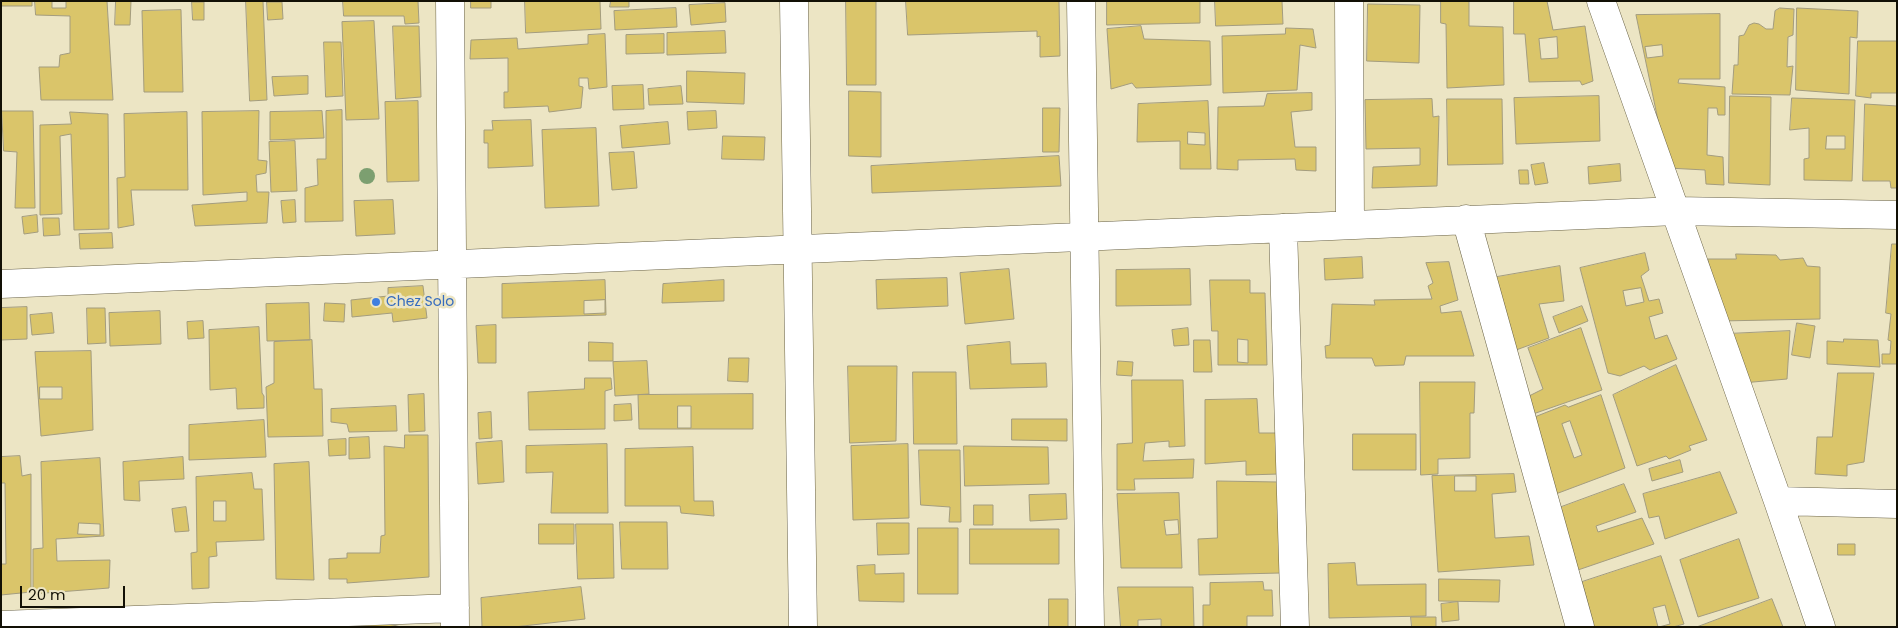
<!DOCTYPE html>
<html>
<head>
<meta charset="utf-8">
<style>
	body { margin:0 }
	#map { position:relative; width:1898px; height:628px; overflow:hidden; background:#ece5c4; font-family:Poppins,sans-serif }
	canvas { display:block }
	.frame { position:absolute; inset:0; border:2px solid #121005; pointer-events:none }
	.scale { position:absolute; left:20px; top:586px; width:105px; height:22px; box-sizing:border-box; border:2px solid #121005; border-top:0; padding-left:6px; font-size:15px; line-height:18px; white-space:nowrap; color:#121005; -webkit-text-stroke:4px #ece5c4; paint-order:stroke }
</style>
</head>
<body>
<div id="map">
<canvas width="1898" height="628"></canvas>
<div class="frame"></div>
<div class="scale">20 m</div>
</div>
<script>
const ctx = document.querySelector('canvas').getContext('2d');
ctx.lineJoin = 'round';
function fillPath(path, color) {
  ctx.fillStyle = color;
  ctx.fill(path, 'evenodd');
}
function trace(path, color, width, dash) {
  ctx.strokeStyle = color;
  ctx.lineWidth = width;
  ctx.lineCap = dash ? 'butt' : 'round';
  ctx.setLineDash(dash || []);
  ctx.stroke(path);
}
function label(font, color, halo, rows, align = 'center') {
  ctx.font = font + ' Poppins,sans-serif';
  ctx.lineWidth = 5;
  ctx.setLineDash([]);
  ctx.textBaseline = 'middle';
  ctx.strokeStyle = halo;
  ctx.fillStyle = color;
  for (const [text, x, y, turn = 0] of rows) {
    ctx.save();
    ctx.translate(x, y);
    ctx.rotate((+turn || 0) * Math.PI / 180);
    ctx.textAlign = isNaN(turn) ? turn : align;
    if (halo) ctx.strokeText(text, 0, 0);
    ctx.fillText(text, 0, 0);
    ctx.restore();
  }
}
const building = new Path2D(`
	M1,1H32V6H1Z
	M35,1H52V8H66V1H107L113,100H41L39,67H59L60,55L70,53V16L36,15Z
	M116,1H131L130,25H115Z
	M246,1H263L267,100L250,101Z
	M343,1H418L419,23L405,24L404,16H344Z
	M471,1H491V8H471Z
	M525,1H600L601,29L526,33Z
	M611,1H629V7H610Z
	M846,1H876V85H847Z
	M906,1H1059L1060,56L1040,57V36L1037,37V31L908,35Z
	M1107,1H1200V23L1107,25Z
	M1215,1H1282L1283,24L1216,26Z
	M1441,1H1469V26L1503,27L1504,85L1447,88L1446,24L1441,23Z
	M1514,1H1547L1553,30L1585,26L1593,81L1582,85L1580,81L1529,82L1525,34H1514ZM1557,37L1558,58L1541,59L1539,39Z
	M192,2H204V20H193Z
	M267,2H282L283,19L268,20Z
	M725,3L726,22L691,25L689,5Z
	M1368,4L1420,5L1419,63L1367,61Z
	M676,8L677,27L615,30L614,11Z
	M1780,8L1794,9L1793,35L1788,37L1787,67L1793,66L1790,95L1732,94L1734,65H1738L1739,36L1744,35L1749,25L1754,23L1759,24L1766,29H1773L1775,11Z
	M1797,8L1858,11L1857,38L1850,37L1849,94L1796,90Z
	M181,10L183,92H144L142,11Z
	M1720,14V79H1679L1678,83L1725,87V115H1718L1717,108H1708L1707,155L1723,157L1724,185L1706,184L1705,170L1668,168L1636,15ZM1662,45L1663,56L1647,58L1645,47Z
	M374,21L379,119L346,120L342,22Z
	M393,26H419L421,97L396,99Z
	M1141,26L1144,39L1210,41L1211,85L1136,88L1132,83L1111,89L1107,29Z
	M1286,28L1313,29L1316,48L1300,45L1297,90L1223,93L1222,36L1285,34Z
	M725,31L726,53L667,55V33Z
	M605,34L607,87L589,89L588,78H579V86L583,87L581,108L549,112L548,106L504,108V92H508V58L470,59L471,40L517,38L518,49L588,44V35Z
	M664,34V53L626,54V35Z
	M1858,41H1897V93H1871V98L1856,96Z
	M324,42H341L343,96L326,97Z
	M687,71L745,73L744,104L687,102Z
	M308,76V94L274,96L272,77Z
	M643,85L644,109L613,110L612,86Z
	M681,86L683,104L649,105L648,89Z
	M849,91L881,92V157L849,156Z
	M1312,93V110L1291,112L1295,147H1316V171L1296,170L1295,159L1238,160V170L1217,169L1218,107L1264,106L1267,94Z
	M1599,96L1600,141L1516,144L1514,98Z
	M1730,96L1771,97L1770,185L1729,183Z
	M1792,98L1855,100L1852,181L1804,180V159L1809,158V128L1790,130ZM1827,136H1845V149H1826Z
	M1432,99L1433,117L1439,116L1437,186L1372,188L1373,167L1420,165V148L1366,149L1365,100Z
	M1447,99H1502L1503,164L1448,165Z
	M418,101L419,181L387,182L385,102Z
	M1208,101L1211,169H1180V141L1137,142L1138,104ZM1188,132L1205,133V145L1188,144Z
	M1865,104L1897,106V188H1891L1890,181H1863Z
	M1043,108H1060L1059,152H1043Z
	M342,110L343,221L305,222V188L318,185L317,159H326V111Z
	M2,111H33L35,208H15L17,152L4,151Z
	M259,111L258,160L267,161L266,173L256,175L257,192H269L267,223L195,226L192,205L247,201V192L203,195L202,112Z
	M322,111L324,138L270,140V112Z
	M716,111L717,128L688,130L687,112Z
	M70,112L108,114L109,229L74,230L71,134L60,136L62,214L40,215V125L71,124Z
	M187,112L188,190H131L134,225L118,228L117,178L125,177L124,114Z
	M531,120L533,166L488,168V143H484V130H493L492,121Z
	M668,122L670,144L622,148L620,126Z
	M596,128L599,206L545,208L542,130Z
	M723,136L765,137L764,160L722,159Z
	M295,141L297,191L271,192L269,142Z
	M634,152L637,188L612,190L609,153Z
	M1059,156L1061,186L872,193L871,166Z
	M1544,163L1548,183L1535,185L1531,165Z
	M1620,164L1621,181L1589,184L1588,167Z
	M1519,170H1528L1529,184H1520Z
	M295,200L296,222L283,223L281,201Z
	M393,200L395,234L356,236L354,201Z
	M37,215L38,232L24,234L22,217Z
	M43,218H59L60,235L44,236Z
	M112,233L113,248L80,249L79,234Z
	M1892,244H1897V364H1882V354H1890L1891,341L1888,340L1891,314L1886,313Z
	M1645,253L1649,270L1641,276L1649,301L1659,299L1663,313L1649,317L1655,339L1667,335L1677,359L1650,370L1644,366L1620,376L1608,373L1580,268ZM1641,288L1644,302L1626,306L1623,291Z
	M1736,254L1776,255L1780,260L1803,258L1807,266L1820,267V319L1720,321L1718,289H1709L1708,259H1736Z
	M1362,257L1363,278L1325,280L1324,259Z
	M1449,262L1458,300L1440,306L1441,313L1461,311L1474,356H1406L1404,365L1375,366L1372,358H1326L1325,346L1330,345L1332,304L1375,305L1374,300L1432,299L1428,286L1433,283L1426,263Z
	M1560,266L1564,301L1539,304L1549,338L1516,350L1491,278Z
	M1009,269L1014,319L965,324L960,273Z
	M1190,269L1191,305L1116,306V270Z
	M947,278L948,306L877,309L876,280Z
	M605,280L606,315L502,318V284ZM605,300V313L584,314V301Z
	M724,280V301L662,303L663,284Z
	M1210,280H1250V293H1265L1267,365H1218V331H1212ZM1238,339L1248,340V363L1238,362Z
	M423,286L427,318L393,322L392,313L352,317L351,300L388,296V288Z
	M309,303L310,340L267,341L266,304Z
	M325,303L345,304L344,322L324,321Z
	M1582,306L1588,321L1559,333L1553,317Z
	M27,307V339L1,340V308Z
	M87,308H105L106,343L88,344Z
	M160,311L161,344L110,346L109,313Z
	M52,313L54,333L32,335L30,315Z
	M203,321L204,338L188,339L187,322Z
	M1797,323L1815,326L1810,358L1792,355Z
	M496,325V363H478L476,326Z
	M259,327L262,393L264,396V408L237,409L236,388L210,390L209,330Z
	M1188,328L1189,345L1174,346L1172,330Z
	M1581,328L1602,390L1533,414L1529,396L1543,389L1528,348Z
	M1790,331L1787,379L1742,383L1726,334Z
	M1844,339L1878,340L1880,367L1827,364V341L1843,342Z
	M312,340L314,389H322L323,436L268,437L266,387L274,383V342Z
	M1194,340H1210L1212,372H1194Z
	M589,342L613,343V361H589Z
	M1010,342L1011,364L1046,363L1047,387L970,389L967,346Z
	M91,351L93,430L41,436L35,352ZM40,387H62V399H40Z
	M729,358H749L748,382L728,381Z
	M647,361L649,394L615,396L613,362Z
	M1118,361L1133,362L1132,376L1117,375Z
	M1676,365L1707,440L1689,446L1691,450L1669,459L1666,456L1637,466L1613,395Z
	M848,366H897L896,441L850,443Z
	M913,372H956L957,444H914Z
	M1838,373H1874L1864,462L1847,465V476L1815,474L1817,437H1832Z
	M585,378H611L612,389L605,391V429L529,430L528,392L584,389Z
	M1132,380H1183L1185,446L1169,447V441L1145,443L1143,461L1194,459L1193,478L1134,479L1135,490H1117V444L1132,443Z
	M1420,382H1475L1474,413H1470V458L1438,459V474L1421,475Z
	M424,394L425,431L409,432L408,395Z
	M753,394V429H639L638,395ZM678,406H691V428H678Z
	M1601,395L1625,468L1553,495L1532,418L1565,405L1568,407ZM1570,421L1582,455L1574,458L1562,424Z
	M1257,399L1259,433H1276L1279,474L1246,475V461L1205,464V400Z
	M631,404L632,420L614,421V405Z
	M396,406L397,431L349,432L347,424L331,422V409Z
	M491,412L492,438L479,439L478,413Z
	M1012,419H1067V441L1012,440Z
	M264,420L266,457L189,460V425Z
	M1353,434H1416V470H1353Z
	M405,435H428L429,577L347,583V579H329V559L347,558V553H380L381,536L385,535L384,446L404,448Z
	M369,437L370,458L349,459V438Z
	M346,439V455L329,456L328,440Z
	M502,441L504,482L478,484L476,443Z
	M607,444L608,513H551L553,472L526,473V446Z
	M908,444L909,518L853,520L851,446Z
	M964,446L1048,447L1049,484L965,486Z
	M693,447L694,501H713L714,516L681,513L680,506H625V449Z
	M919,450H960L961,522H949L950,507L921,505Z
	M20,456L22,476L31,474V592L1,595V564H6L5,483H1V457Z
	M183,457L184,479L139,481L140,501L124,500L123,462Z
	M100,458L104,536L56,539L57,561L110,560L109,588L33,594V549L43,548L41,462ZM79,523L100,524V535L78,534Z
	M1680,460L1683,472L1652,481L1649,469Z
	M309,462L314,580L276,579L274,464Z
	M1720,472L1737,513L1665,539L1659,516L1649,518L1643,494Z
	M252,473L254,489H262L264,540L216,542L217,556L209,557V588L192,589L191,553L197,552L196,477ZM214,501H226V521H214Z
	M1514,474L1516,492L1492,494L1495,538L1529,536L1534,565L1438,572L1432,476ZM1455,476H1476V491H1455Z
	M1217,481L1278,482L1280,573L1199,575L1198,539L1217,538Z
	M1624,484L1636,512L1596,526L1598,532L1642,518L1654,544L1575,571L1556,509Z
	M1179,493L1182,568H1121L1117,494ZM1178,520L1179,534L1166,535L1164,521Z
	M1066,494L1067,519L1030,521L1029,495Z
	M974,505H993V525H974Z
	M186,507L189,531L175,532L172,509Z
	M620,522H667L668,569H622Z
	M877,523H909V554L878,555Z
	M539,524H574V544H539Z
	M576,524H613L614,578L578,579Z
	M918,528H958V594H918Z
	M970,529H1059V564H970Z
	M1739,539L1759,598L1698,617L1680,560Z
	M1838,544H1855V555H1838Z
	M1661,556L1684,624L1673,627H1659L1670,624L1665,605L1653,608L1658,627H1594L1582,582Z
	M1355,563L1357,585L1426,584V616L1329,618L1328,564Z
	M875,565V574L904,573V602L859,601L857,566Z
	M1439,579L1500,580L1499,602L1439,601Z
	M1263,582L1264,590H1272L1273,616H1247V627H1203V605H1210V583Z
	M581,587L585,619L514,627H482L481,598Z
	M1118,587H1193L1194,627H1161V619L1138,620V627H1121Z
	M1049,599H1068V627H1049Z
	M1772,599L1783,627H1697Z
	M1458,602L1459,620L1442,622L1441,604Z
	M1411,617H1436V627H1412Z
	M388,621L389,624L401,627H322V625Z`);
fillPath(building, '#dac56a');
trace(building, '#a39c7e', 1);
const street = new Path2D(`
	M450,1L455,627
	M794,1L803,627
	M1081,1L1090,627
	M1349,1L1350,225
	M1601,1L1778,501L1821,627
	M1466,219L1580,627
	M1283,228L1295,627
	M1,284L1676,211L1897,215
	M1778,501L1897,504
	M1,625L455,608`);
trace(street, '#6a6347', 29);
trace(street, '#fff', 28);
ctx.fillStyle = '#7c9f70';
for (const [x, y] of [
	[367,176]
]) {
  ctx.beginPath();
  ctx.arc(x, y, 8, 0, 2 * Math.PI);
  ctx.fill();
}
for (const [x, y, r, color] of [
	[376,302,5,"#3f7fe0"]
]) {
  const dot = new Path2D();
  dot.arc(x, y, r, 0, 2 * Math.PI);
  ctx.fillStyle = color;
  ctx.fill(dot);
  trace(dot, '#ece5c4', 2);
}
label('14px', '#366cbe', '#ece5c4', [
	["Chez Solo",386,302]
], 'left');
</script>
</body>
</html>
